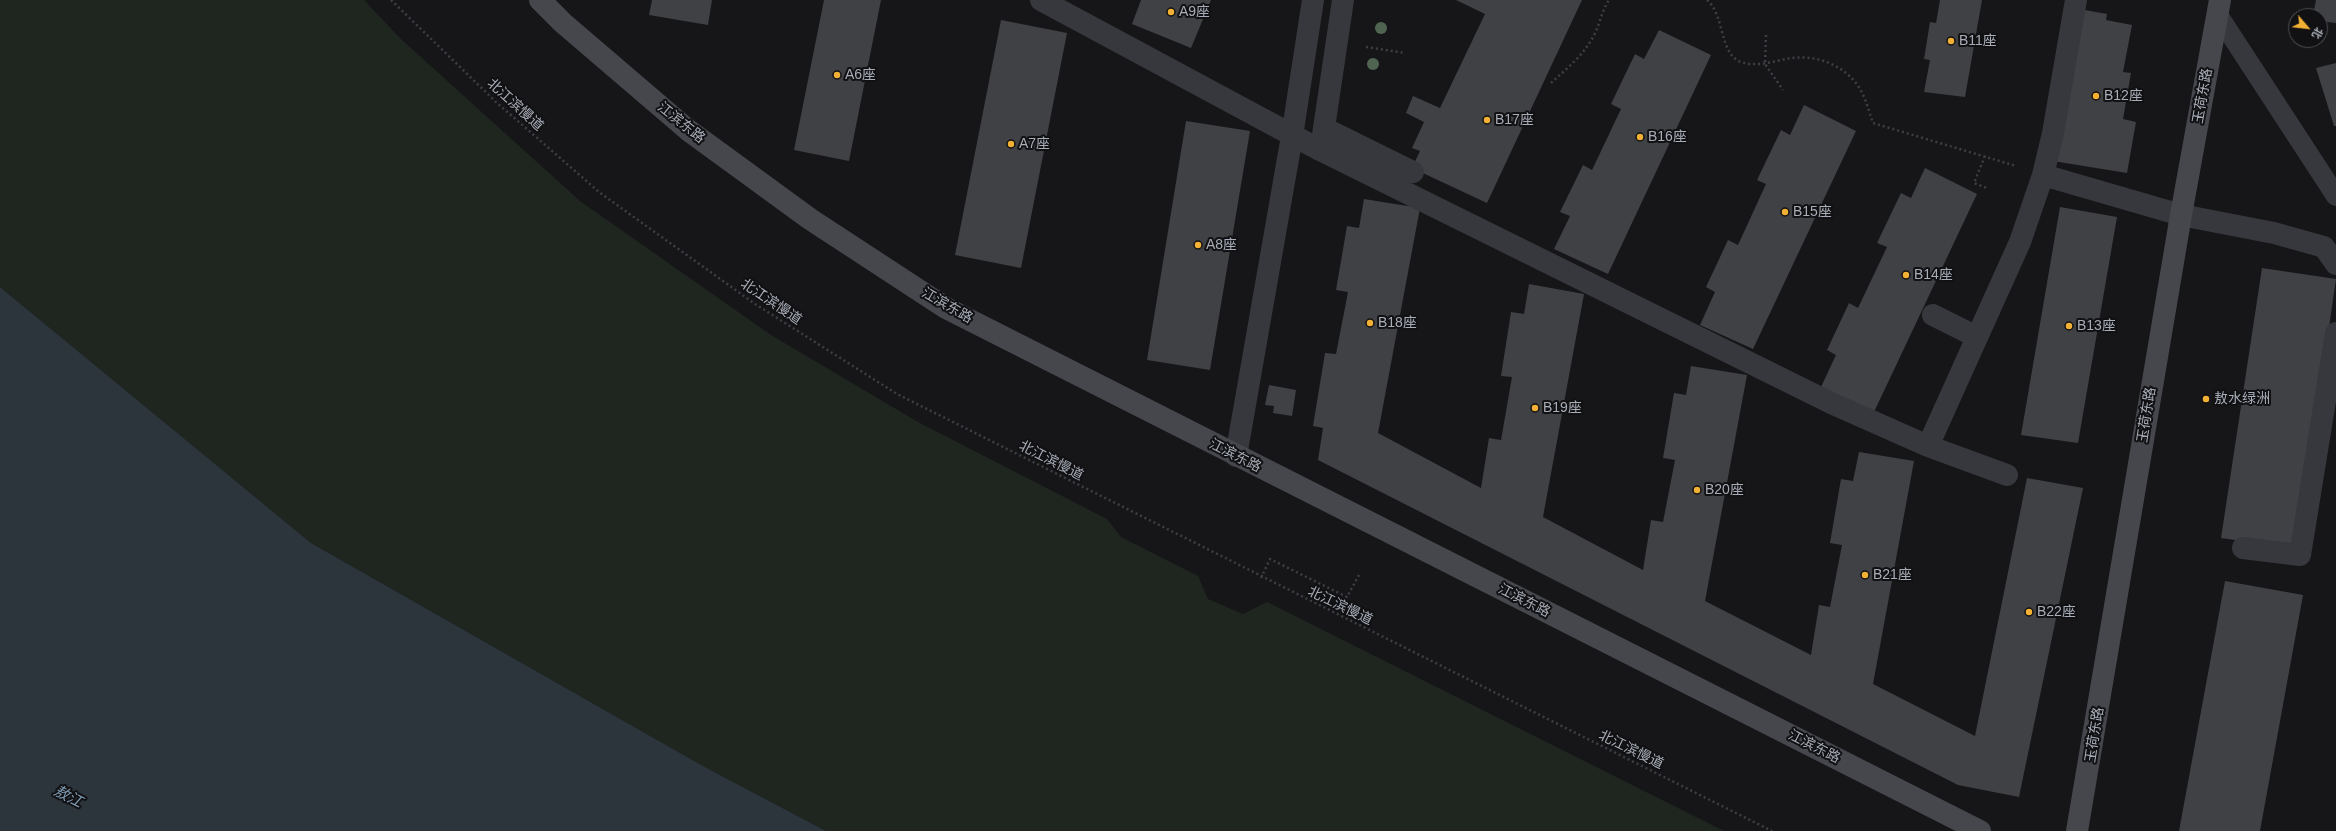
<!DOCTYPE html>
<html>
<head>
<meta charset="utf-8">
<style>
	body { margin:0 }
	#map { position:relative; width:2336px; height:831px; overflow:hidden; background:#161618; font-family:Arial,"Noto Sans SC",sans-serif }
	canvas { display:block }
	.north { position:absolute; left:2288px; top:8px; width:40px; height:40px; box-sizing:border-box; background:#111113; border:1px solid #4d4f55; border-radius:50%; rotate:118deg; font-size:11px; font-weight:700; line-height:16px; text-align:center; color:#a8adb8 }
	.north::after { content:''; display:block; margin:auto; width:14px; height:18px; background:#f2b134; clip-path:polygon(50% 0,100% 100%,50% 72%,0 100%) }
</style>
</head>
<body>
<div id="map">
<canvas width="2336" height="831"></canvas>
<div class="north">北</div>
</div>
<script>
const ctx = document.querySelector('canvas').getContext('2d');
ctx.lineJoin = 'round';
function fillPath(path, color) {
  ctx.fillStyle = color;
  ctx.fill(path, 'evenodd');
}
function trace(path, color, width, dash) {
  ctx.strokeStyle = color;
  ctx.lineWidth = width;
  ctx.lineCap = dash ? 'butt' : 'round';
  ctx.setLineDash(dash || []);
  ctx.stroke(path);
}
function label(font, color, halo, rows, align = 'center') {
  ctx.font = font + ' Arial,"Noto Sans SC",sans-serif';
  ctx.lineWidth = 4;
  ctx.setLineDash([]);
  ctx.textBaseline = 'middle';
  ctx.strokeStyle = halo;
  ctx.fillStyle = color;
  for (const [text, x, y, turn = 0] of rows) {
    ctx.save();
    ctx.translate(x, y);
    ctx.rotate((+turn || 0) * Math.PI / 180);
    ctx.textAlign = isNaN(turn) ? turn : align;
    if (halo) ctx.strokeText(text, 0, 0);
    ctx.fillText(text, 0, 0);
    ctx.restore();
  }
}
fillPath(new Path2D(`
	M0,0H364L401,39L580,201L771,335L918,422L1107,519L1121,537L1198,576L1208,599L1243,614L1267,602L1724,831H826L703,766L311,543L0,287Z`), '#1e261f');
fillPath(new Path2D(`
	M0,287L311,543L703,766L826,831H0Z`), '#2c353c');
fillPath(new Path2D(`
	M652,0H712L708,25L649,15Z
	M824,0H881L849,161L794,150Z
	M1141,0H1211L1191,48L1132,24Z
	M1456,0H1582L1487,203L1412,168L1420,151L1412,148L1424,122L1406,113L1413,96L1440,108L1485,14Z
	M1940,0H1982L1965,97L1924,92L1930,60L1924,59L1930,22L1936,23Z
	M2316,0H2336V23L2320,21V16H2313Z
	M2079,9L2107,14L2106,20L2132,25L2123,72L2131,73L2123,119L2136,122L2127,173L2053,161Z
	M1001,20L1067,33L1021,268L955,255Z
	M1659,30L1711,55L1608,274L1554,249L1570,216L1560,212L1583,165L1592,170L1621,109L1611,104L1635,54L1644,59Z
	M2336,63V126H2334L2316,68Z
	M1804,105L1856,131L1753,349L1700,325L1715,292L1706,287L1728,240L1738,245L1766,184L1757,180L1781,130L1790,135Z
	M1186,121L1250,131L1210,370L1147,360Z
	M1925,168L1977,194L1874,412L1821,387L1836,355L1827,350L1849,303L1858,308L1887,247L1877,243L1901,193L1911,198Z
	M1364,199L1420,208L1378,433L1481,488L1489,438L1501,440L1512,377L1501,376L1511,312L1524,314L1529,284L1584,294L1543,517L1643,570L1651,520L1663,522L1675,460L1663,458L1674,393L1686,395L1691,366L1747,375L1705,601L1811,655L1819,605L1830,607L1842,545L1830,543L1841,479L1853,481L1859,452L1914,461L1873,684L1975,736L2027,478L2083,488L2019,797L1958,785L1318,460L1323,428L1313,426L1325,353L1336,354L1348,292L1336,290L1347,226L1359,228Z
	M2060,207L2117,217L2078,443L2021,435Z
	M2262,268L2336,279L2297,549L2221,538Z
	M1269,385L1296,390L1292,416L1273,413L1274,406L1265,405Z
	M2225,581L2303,595L2260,831H2179Z`), '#404145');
trace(new Path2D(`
	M391,0L496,102L599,192L755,304L897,394L1772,831
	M1707,0C1725,15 1719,54 1741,62C1756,67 1771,62 1786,59C1813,53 1845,64 1860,89C1866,99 1869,112 1873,123L2016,166
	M1766,35L1765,64L1783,90
	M1366,47L1405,53
	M1551,83C1566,69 1583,56 1593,37C1600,25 1601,12 1609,0
	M1985,156L1974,183L1987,188
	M1261,578L1270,559L1347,597L1359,575`), '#3d3f44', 2.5, [2, 3]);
trace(new Path2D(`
	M2218,15L2336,196`), '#37383d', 20);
trace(new Path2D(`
	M1041,0L1320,150L1831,403L1928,446L2007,475
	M1324,128L1343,0
	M1322,143L1324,128L1413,172
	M2043,175L2181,215L2274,233L2324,247L2336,264
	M1933,315L1977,337
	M1928,446L2020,242L2043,175L2053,133L2076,0
	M1236,456L1292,136L1313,0
	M2243,548L2300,555L2336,333`), '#37383d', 22);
trace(new Path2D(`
	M540,0L563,23L688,130L810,219L946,308L1980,831
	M2077,831L2181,215L2220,0`), '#45474d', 22);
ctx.fillStyle = '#506452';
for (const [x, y] of [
	[1381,28],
	[1373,64]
]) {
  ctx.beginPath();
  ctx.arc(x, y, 6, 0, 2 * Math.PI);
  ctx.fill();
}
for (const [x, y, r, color] of [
	[1171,12,4,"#f2b134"],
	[1951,41,4,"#f2b134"],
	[837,75,4,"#f2b134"],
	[2096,96,4,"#f2b134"],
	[1487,120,4,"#f2b134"],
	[1640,137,4,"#f2b134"],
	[1011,144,4,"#f2b134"],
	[1785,212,4,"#f2b134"],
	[1198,245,4,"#f2b134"],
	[1906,275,4,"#f2b134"],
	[1370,323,4,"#f2b134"],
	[2069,326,4,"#f2b134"],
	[2206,399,4,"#f2b134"],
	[1535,408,4,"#f2b134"],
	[1697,490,4,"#f2b134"],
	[1865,575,4,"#f2b134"],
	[2029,612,4,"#f2b134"]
]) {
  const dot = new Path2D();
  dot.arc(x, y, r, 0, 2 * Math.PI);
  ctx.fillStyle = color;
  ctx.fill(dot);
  trace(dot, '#111113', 1.5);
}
label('14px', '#a8adb8', '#111113', [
	["A9座",1179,12],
	["B11座",1959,41],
	["A6座",845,75],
	["B12座",2104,96],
	["B17座",1495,120],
	["B16座",1648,137],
	["A7座",1019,144],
	["B15座",1793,212],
	["A8座",1206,245],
	["B14座",1914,275],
	["B18座",1378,323],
	["B13座",2077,326],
	["敖水绿洲",2214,399],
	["B19座",1543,408],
	["B20座",1705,490],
	["B21座",1873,575],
	["B22座",2037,612]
], 'left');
label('14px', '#a8adb8', '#111113', [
	["玉荷东路",2203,96,-80],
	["北江滨慢道",515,105,42],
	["江滨东路",681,123,39],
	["北江滨慢道",771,302,34],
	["江滨东路",947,306,30],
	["玉荷东路",2147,415,-81],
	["江滨东路",1235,456,27],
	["北江滨慢道",1051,461,27],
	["江滨东路",1524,601,27],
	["北江滨慢道",1340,606,26],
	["玉荷东路",2095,735,-81],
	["江滨东路",1814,747,27],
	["北江滨慢道",1631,750,26]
]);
label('italic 15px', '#7f9bb3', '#111113', [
	["敖江",68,797,27]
]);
</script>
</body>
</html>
